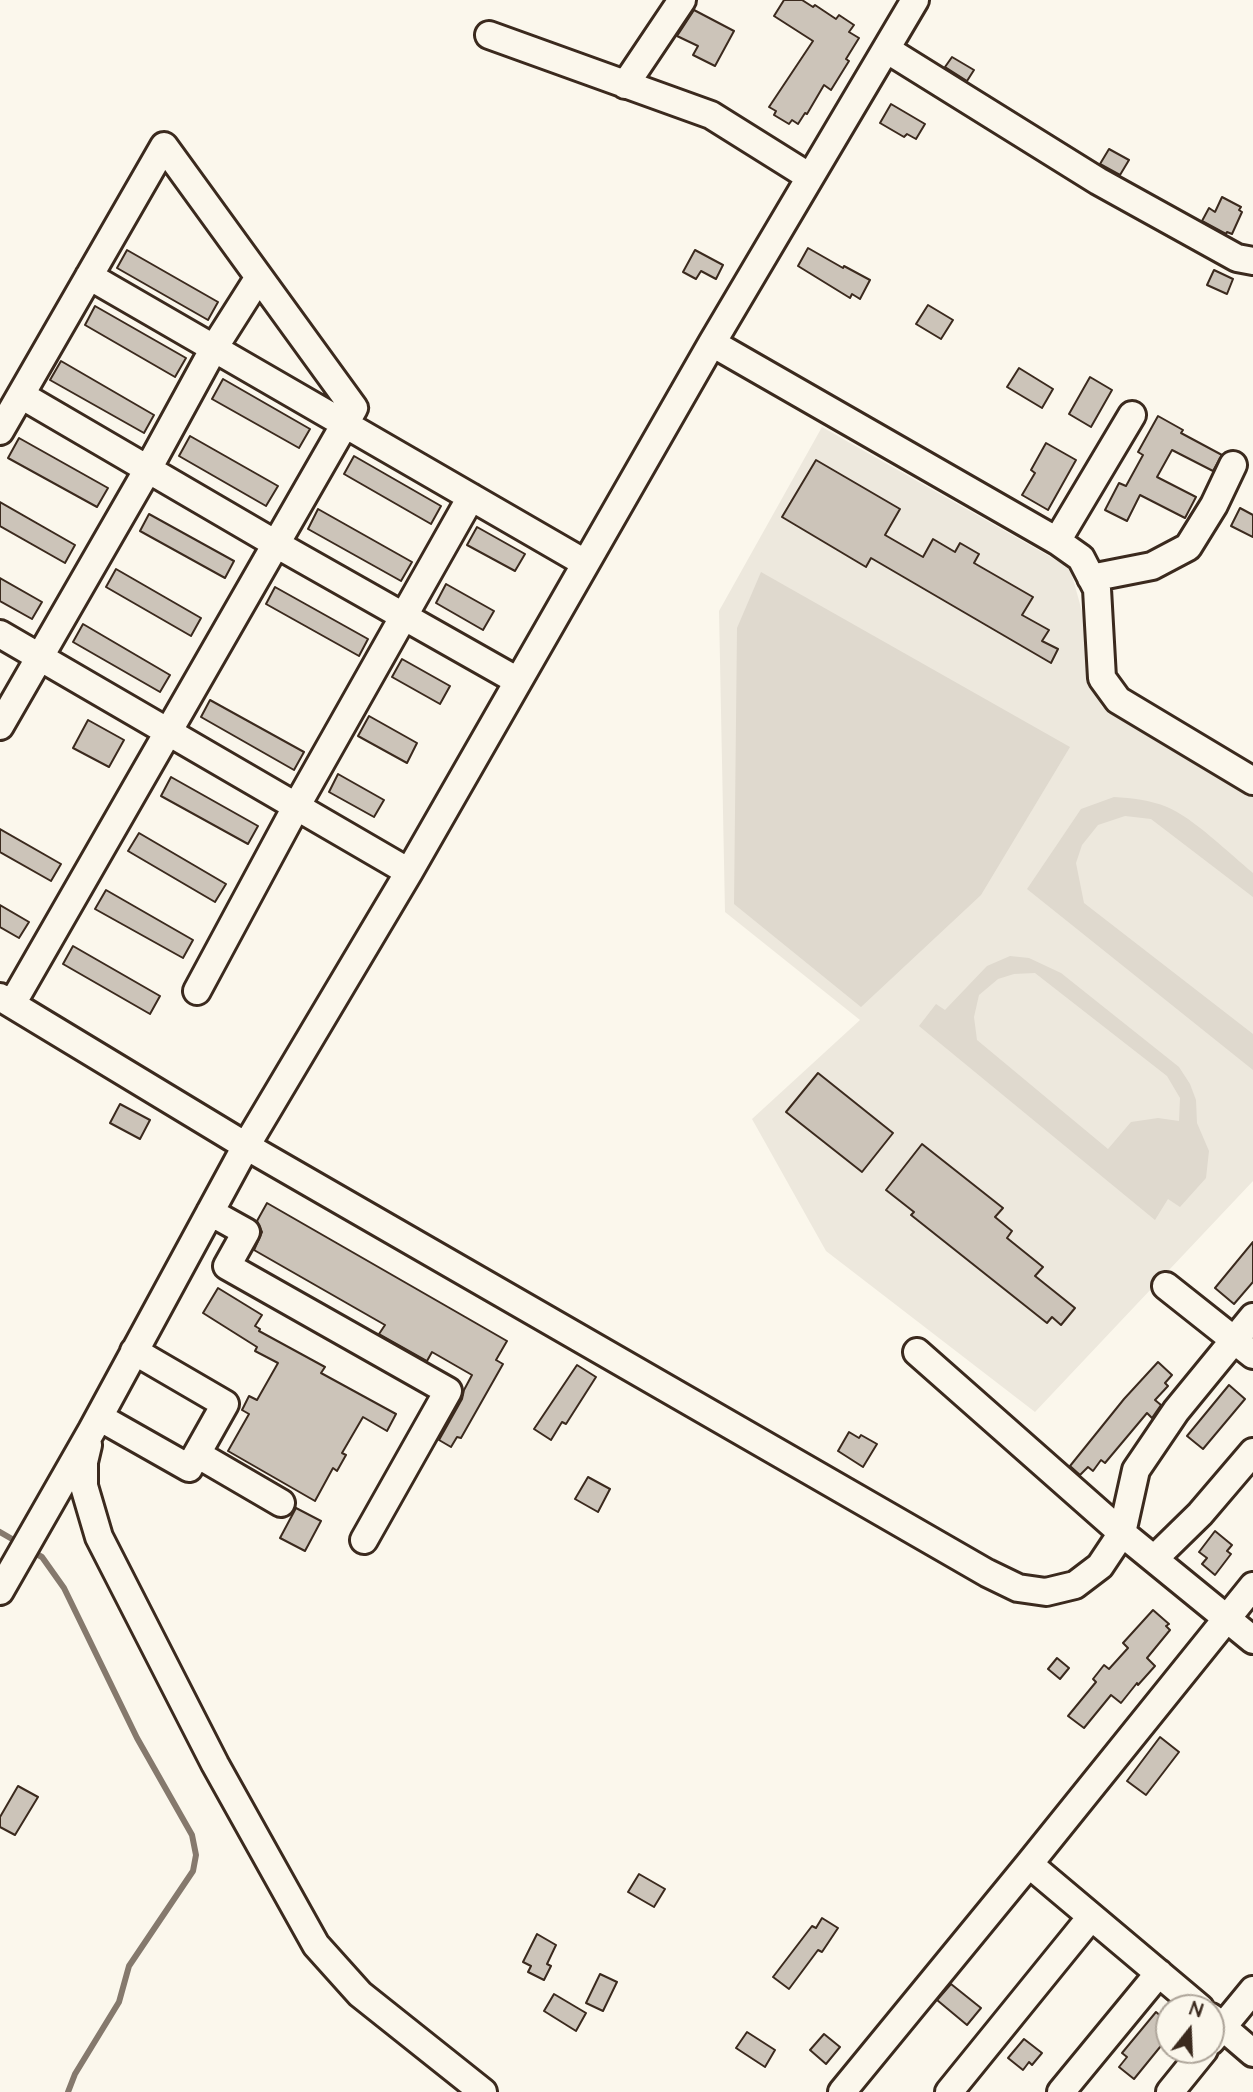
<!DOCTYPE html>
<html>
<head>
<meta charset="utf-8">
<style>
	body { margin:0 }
	#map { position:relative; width:1253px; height:2092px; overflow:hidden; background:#fbf7ec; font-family:"Architects Daughter",sans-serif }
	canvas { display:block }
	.north { position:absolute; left:1155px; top:1994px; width:70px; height:70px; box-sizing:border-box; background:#fbf7ec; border:2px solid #aea59a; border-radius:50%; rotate:18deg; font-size:19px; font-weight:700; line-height:28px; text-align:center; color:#3b2a1e }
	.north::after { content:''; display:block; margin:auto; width:24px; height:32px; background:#3b2a1e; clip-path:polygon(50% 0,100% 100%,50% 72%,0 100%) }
</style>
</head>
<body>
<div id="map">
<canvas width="1253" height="2092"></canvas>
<div class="north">N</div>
</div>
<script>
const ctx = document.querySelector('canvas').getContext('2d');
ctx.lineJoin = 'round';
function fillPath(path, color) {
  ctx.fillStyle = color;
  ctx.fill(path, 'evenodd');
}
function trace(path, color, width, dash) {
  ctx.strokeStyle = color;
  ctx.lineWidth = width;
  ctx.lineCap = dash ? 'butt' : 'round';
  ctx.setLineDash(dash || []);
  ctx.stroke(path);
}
fillPath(new Path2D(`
	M822,427L1070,568L1083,615L1087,676L1102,707L1253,794V1181L1035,1412L826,1251L752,1119L860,1020L725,912L719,611Z`), '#ede8dd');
fillPath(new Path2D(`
	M761,572L1070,747L981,895L861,1007L734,904L737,628Z
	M1114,797C1132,798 1150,800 1167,807C1192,817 1230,854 1253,873V897L1151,819L1125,816L1098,825L1082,845L1076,863L1084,903L1253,1034V1070L1027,889L1081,809Z
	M1010,956L1029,958L1061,973L1179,1067L1190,1084L1196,1100L1197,1123L1209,1151L1206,1178L1180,1207L1168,1199L1155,1220L919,1026L936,1004L945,1010L987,966ZM1035,973L1167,1076L1180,1098L1179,1121L1158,1118L1131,1122L1108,1149L977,1040L974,1017L979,995L998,979L1014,974Z`), '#dfd9ce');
trace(new Path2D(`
	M0,1532L19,1543
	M31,1551L42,1557L64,1588L137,1738L192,1835L196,1855L193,1871L129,1966L119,2002L75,2074L68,2092`), '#85796d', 6);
const building = new Path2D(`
	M784,0H802L813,7L815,5L836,19L839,15L854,25L849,32L859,38L846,59L849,61L831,90L824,85L807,114L805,113L798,124L792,120L789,124L774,115L776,111L769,107L813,41L774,16Z
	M694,10L734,31L715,66L693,55L698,46L677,36Z
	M952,57L974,70L967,81L945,67Z
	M891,104L925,124L916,139L907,134L904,137L880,123Z
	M1109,149L1129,160L1120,175L1100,164Z
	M1222,197L1241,207L1239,210L1242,212L1232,234L1227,232L1226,234L1202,221L1209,208L1215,212Z
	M808,248L843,268L844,266L870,280L860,299L852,294L850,298L798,266Z
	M127,250L218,302L208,320L117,268Z
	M695,250L723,265L716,279L701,271L696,279L683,272Z
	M1214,270L1233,279L1227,294L1207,285Z
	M928,305L953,320L941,339L916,324Z
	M95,306L186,358L175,377L85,325Z
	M61,361L154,415L144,433L50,380Z
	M1019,368L1053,389L1042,408L1007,387Z
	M1090,377L1112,390L1091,427L1069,414Z
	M223,379L310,429L299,448L212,399Z
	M1158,416L1183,430L1181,433L1222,455L1213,471L1172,450L1157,477L1196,497L1185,518L1140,495L1127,521L1105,510L1119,483L1126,486L1143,455L1138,452Z
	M190,436L278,486L266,506L179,456Z
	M19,438L108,488L97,507L8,458Z
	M1046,443L1076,460L1048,510L1022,495L1035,473L1031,470Z
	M354,456L441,506L431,524L344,474Z
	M816,460L900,509L885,535L923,557L933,539L955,552L960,543L979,554L974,563L1033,597L1022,615L1049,630L1042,641L1058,649L1051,663L871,558L866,567L782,517Z
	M0,502L75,545L65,563L0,526Z
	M1240,508L1253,515V537L1231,526Z
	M318,509L412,562L401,581L308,529Z
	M149,514L234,561L225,578L140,531Z
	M477,527L525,554L515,571L467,545Z
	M116,569L201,618L191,636L106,587Z
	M0,578L42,602L32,619L0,601Z
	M446,584L494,611L483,630L436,603Z
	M275,587L368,639L359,656L266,604Z
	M83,624L170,675L160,692L73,642Z
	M402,659L450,686L440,704L392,677Z
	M210,700L304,752L294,770L201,717Z
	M369,716L417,743L407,763L358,736Z
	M88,720L124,740L109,767L73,748Z
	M338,774L384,800L374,817L329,792Z
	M171,777L258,826L248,844L161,796Z
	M0,829L61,864L51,881L0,852Z
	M139,833L226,884L215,902L128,851Z
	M106,890L193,940L183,958L95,909Z
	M0,905L29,922L19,938L0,927Z
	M73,946L160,996L150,1014L63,964Z
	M818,1073L893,1133L862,1172L786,1112Z
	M120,1104L150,1120L140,1139L110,1123Z
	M922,1144L1003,1208L995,1217L1012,1231L1007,1238L1043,1267L1035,1276L1075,1308L1061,1325L1052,1317L1047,1323L911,1215L914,1212L886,1190Z
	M267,1203L507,1341L496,1360L503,1364L461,1438L457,1437L451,1447L439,1440L462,1399L464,1390L472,1375L432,1352L427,1361L379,1334L385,1325L254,1250L262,1232L257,1221Z
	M1253,1242V1282L1234,1304L1215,1288Z
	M218,1288L262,1315L255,1326L260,1329L259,1331L325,1367L321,1373L396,1414L387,1431L363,1417L342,1453L346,1455L337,1471L333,1468L315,1501L228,1451L249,1414L242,1410L249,1396L257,1400L278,1363L255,1351L257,1347L203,1313Z
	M1158,1362L1172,1375L1165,1383L1168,1386L1155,1400L1161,1405L1152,1418L1147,1413L1105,1463L1101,1460L1093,1471L1088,1467L1080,1475L1070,1466L1124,1399Z
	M577,1365L596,1377L566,1424L562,1422L551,1440L534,1429Z
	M1229,1385L1245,1399L1203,1449L1187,1436Z
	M849,1432L859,1438L861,1435L877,1444L863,1467L838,1451Z
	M588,1477L610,1489L598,1512L575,1499Z
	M296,1508L321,1521L305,1551L280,1538Z
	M1215,1531L1232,1545L1227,1551L1231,1554L1215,1575L1202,1564L1207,1558L1199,1552Z
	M1153,1610L1169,1624L1166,1626L1170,1630L1147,1658L1155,1666L1138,1685L1137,1683L1121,1703L1111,1695L1084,1728L1068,1716L1096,1682L1093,1679L1104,1665L1109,1669L1128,1648L1123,1643Z
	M1057,1658L1069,1668L1060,1679L1048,1669Z
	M1160,1737L1179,1752L1146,1795L1127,1781Z
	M18,1786L38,1797L15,1835L0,1827V1817Z
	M639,1874L665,1889L654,1907L628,1892Z
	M822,1918L838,1928L822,1952L818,1950L789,1989L773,1977L812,1926L816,1928Z
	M537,1934L556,1945L547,1964L551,1966L544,1980L528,1972L531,1966L523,1962Z
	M600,1974L617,1982L603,2011L586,2003Z
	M951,1984L981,2008L967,2025L937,2000Z
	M554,1994L586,2013L576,2031L544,2011Z
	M1156,2012L1169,2023V2036L1134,2079L1119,2067L1127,2057L1122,2053Z
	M747,2032L775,2050L765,2067L736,2048Z
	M824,2034L840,2047L826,2064L810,2050Z
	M1024,2039L1042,2053L1032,2065L1029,2062L1023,2070L1008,2058Z`);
fillPath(building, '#ccc4b9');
trace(building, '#3b2a1e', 2);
const minor = new Path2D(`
	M489,35L711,115L810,177
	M886,49L1098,181L1237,258L1253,261
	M625,85L682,0
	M89,276L585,563
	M712,343L1057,541L1081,558L1097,589L1102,678L1118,700L1253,781
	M21,395L276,544L518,681
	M0,431L164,146L354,408L12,1004
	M1057,541L1132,415
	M1091,578L1152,566L1188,547L1214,505L1233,465
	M0,634L409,872
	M0,726L148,469L214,348L259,277
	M197,991L296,807L471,497
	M0,997L246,1146L987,1573L1018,1588L1046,1592L1075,1585L1100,1566L1122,1533L1136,1470L1176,1411L1253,1317
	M210,1212L246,1232L227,1266L448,1391L364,1540
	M1166,1286L1253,1355
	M917,1352L1122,1533L1253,1640
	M99,1417L189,1468L225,1404L134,1351
	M88,1445L84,1462V1486L99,1537L215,1764L316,1945L360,1994L483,2092
	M197,1454L281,1503
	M1154,1559L1200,1514L1253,1452
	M0,1591L92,1430L246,1146L409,872L712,343L915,0
	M1029,1864L1200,2008
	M1211,2017L1253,2053
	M1211,2041L1253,1990
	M842,2092L1029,1864L1253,1586
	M949,2092L1091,1917
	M1061,2092L1159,1973
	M1170,2092L1204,2050`);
trace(minor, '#3b2a1e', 32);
trace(minor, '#fbf7ec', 26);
</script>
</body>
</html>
